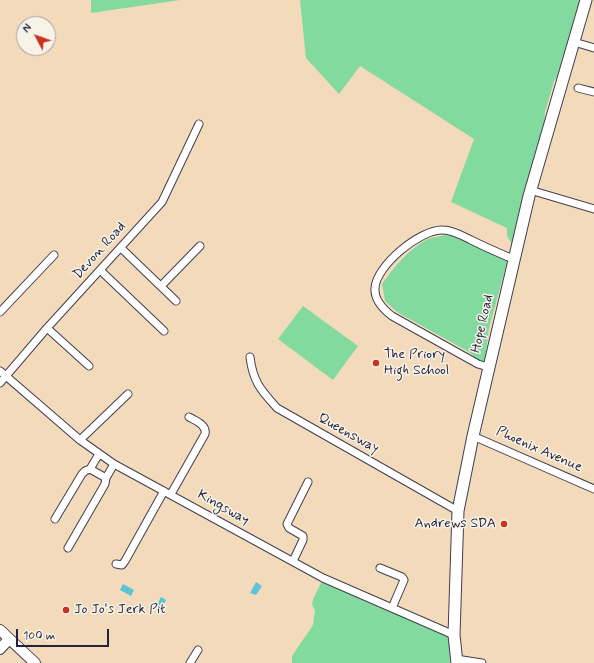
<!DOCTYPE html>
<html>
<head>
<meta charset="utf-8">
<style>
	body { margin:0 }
	#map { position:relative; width:594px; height:663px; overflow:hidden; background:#f3dabb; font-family:Mynerve,sans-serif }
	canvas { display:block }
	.north { position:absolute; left:16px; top:16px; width:40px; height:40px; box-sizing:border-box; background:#f7f3e8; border:1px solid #a29fa3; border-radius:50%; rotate:311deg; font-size:11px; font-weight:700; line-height:16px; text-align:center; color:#22223b }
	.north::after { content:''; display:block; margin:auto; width:14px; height:18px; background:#c8321e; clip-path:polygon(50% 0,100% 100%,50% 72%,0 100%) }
	.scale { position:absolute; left:16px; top:629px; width:93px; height:18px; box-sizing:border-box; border:2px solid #22223b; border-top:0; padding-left:5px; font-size:12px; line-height:14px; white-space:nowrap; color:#22223b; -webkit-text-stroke:3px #f7f3e8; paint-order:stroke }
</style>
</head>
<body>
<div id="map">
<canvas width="594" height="663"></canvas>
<div class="north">N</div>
<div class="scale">100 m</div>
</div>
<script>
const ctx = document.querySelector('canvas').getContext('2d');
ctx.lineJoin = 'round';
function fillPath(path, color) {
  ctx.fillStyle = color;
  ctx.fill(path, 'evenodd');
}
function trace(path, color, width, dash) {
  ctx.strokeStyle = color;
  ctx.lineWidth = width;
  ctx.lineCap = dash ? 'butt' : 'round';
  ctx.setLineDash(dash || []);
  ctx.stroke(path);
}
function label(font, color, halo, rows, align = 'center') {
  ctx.font = font + ' Mynerve,sans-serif';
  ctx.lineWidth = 3;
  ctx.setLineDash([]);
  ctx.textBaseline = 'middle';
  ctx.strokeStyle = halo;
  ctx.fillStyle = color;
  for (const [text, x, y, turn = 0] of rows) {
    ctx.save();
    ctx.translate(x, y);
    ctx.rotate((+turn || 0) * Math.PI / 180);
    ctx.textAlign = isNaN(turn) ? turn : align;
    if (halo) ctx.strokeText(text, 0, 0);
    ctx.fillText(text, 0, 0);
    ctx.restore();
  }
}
fillPath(new Path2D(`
	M91,0H180L91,13Z
	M300,0H582L563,71L554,81L545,112L544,127L534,169L512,244L507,236V228L451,202L474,139L360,66L339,94L306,58Z
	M444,235L456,236L508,259L489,328L485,361H479L469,352L397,312L385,301L382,284C394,267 408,250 426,240C431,237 439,237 444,235Z
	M303,306L358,346L333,380L278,339Z
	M322,581L449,637L450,663H292V656L313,625L315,611L312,604L313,599Z`), '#83da9e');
fillPath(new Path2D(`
	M256,582L262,586L256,595L250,593Z
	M123,584L134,590L131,596L120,590Z
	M161,597L166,600L161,610L156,607Z`), '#5cc3d9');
const street = new Path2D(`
	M574,42L594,48
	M578,88L594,92
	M530,190L594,209
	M121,248L176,301
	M100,270L164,331
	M161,286L200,246
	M0,312L54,255
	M47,328L89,366
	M250,357C253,382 261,390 277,408L458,511
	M488,367L478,364L392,316C383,309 374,300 375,288C376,266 420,229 443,230C453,230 463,236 471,240C485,247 499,253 513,259
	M0,371L80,440L114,464L323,578L454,635
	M0,383L47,328L162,202L199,124
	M473,436L594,489
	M80,440L128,394
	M90,469L106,478
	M171,494L205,434C207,425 196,421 189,417
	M55,519L82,474L85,471L90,469L99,454
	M68,548L105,484L106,478L114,464
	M293,561L303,540V536L289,528L287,524L308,482
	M116,564L122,565L125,561L164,491
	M380,568L402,577L404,580L392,608
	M456,659L482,663
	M190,663L198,650`);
const secondary = new Path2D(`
	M0,630L35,663
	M0,649L9,639`);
const primary = new Path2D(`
	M457,663L454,635L458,511L473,436L529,196L586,0`);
trace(street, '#413e4e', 9);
trace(secondary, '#413e4e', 12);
trace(primary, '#413e4e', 13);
trace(street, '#fff', 7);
trace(secondary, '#fff', 10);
trace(primary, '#fff', 11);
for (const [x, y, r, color] of [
	[376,363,4,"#c8321e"],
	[504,524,4,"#c8321e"],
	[66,610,4,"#c8321e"]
]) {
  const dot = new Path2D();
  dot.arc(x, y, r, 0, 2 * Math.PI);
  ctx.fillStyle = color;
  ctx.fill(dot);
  trace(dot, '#f7f3e8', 1.5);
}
label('14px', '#22223b', '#f7f3e8', [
	["Devon Road",100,251,-48],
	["Hope Road",483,324,-77],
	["Queensway",348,434,29],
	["Phoenix Avenue",539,450,24],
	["Kingsway",223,508,29]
]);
label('14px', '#22223b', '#f7f3e8', [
	["The Priory",384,355],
	["High School",384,371],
	["Andrews SDA",496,524,"right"],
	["Jo Jo's Jerk Pit",74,610]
], 'left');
</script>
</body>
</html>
